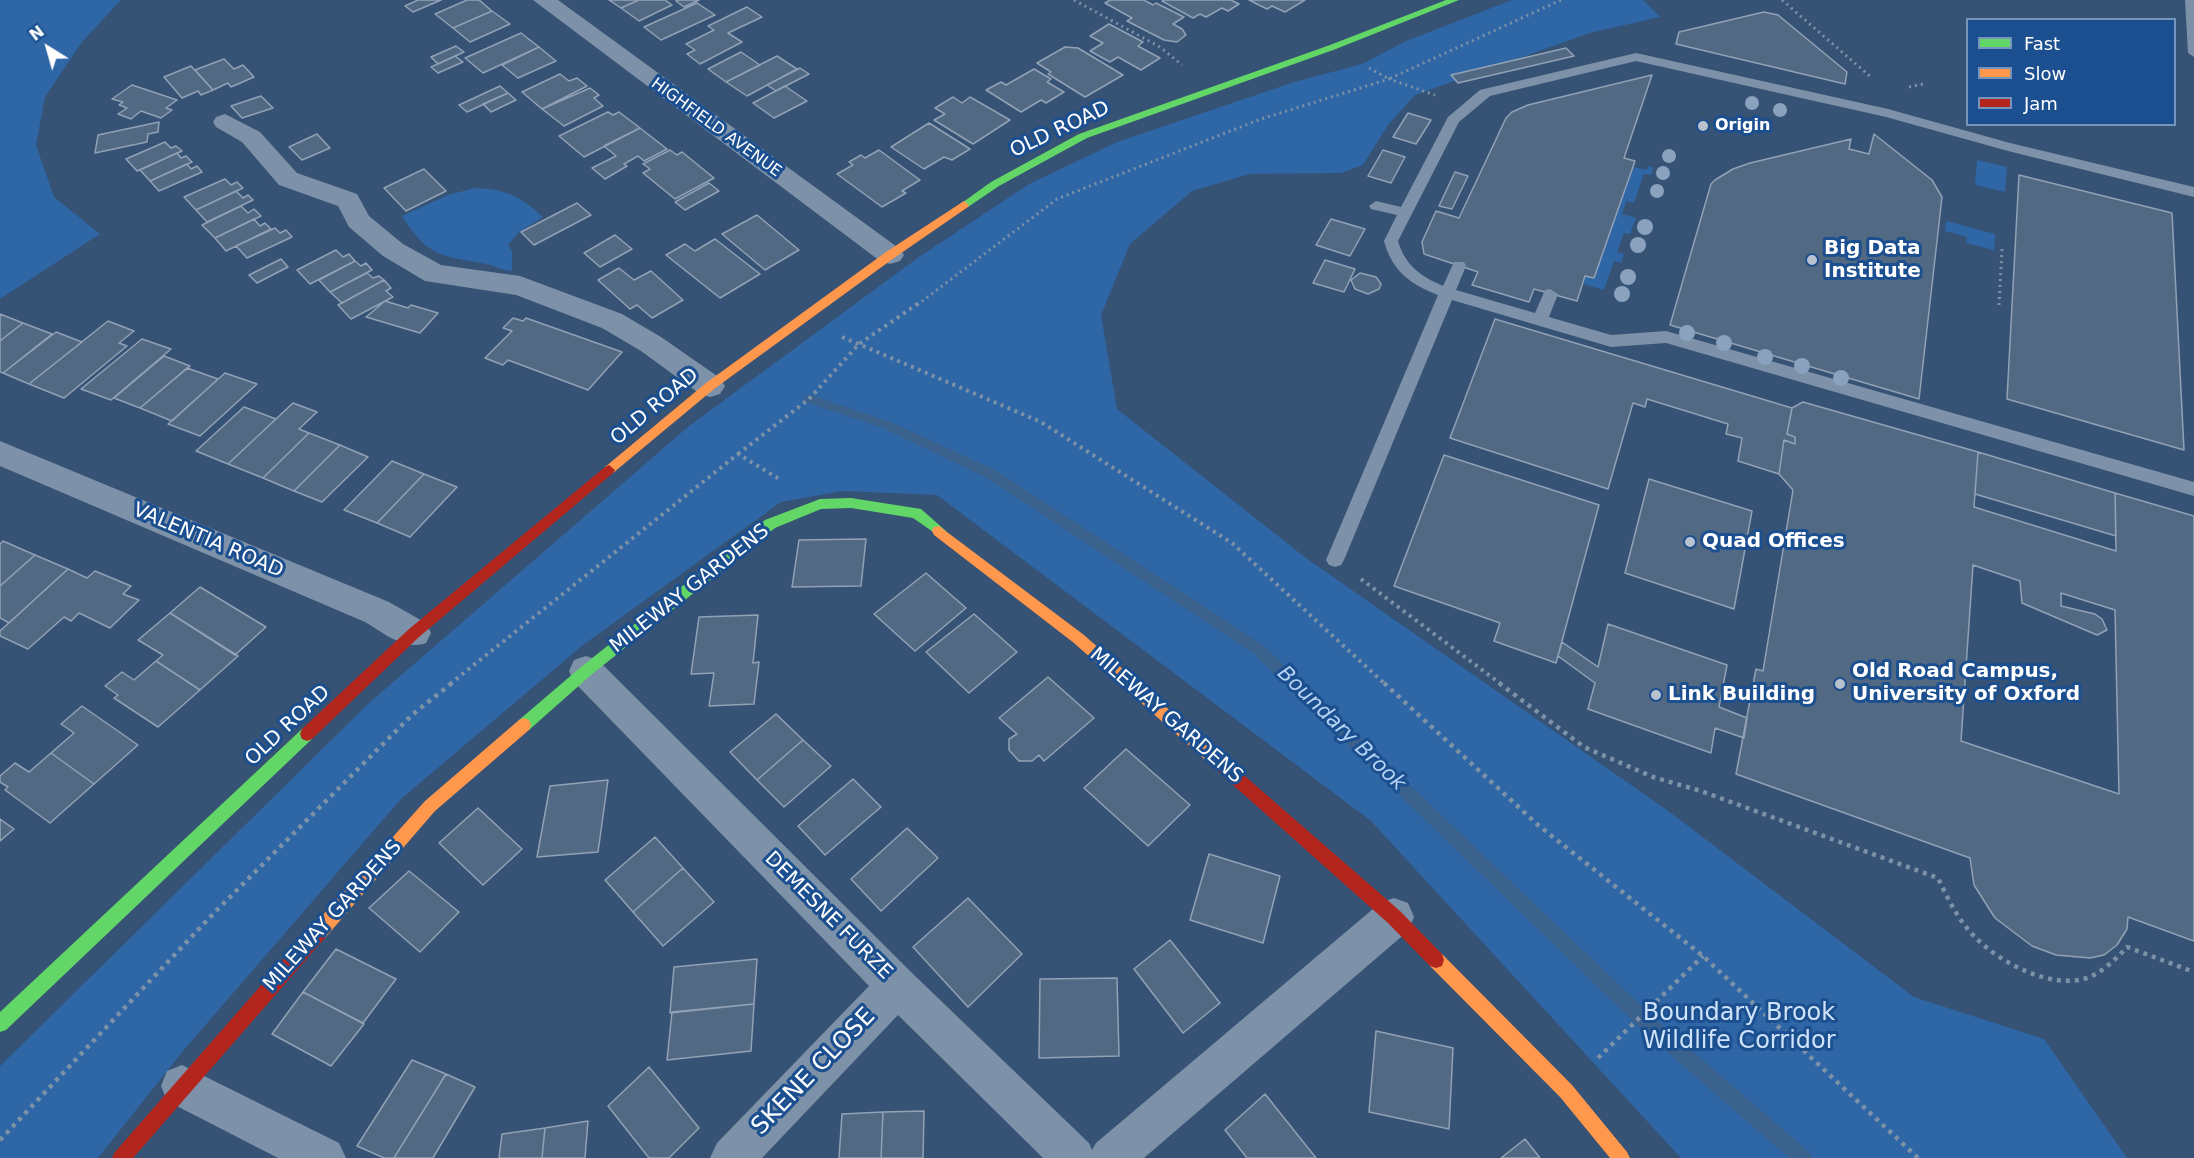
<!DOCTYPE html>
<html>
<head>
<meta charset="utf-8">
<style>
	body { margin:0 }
	#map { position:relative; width:2194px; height:1158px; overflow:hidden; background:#365274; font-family:"DejaVu Sans",sans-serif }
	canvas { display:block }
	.legend { position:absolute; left:1966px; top:18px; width:210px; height:108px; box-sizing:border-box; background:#1b4f8f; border:2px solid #7695bc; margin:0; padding:8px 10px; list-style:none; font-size:18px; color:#fff }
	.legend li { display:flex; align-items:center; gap:12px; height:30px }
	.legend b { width:30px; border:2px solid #7695bc }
	.north { position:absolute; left:18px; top:18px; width:60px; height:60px; -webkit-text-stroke:4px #1b4f8f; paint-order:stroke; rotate:323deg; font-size:16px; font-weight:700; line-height:24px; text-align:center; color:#fff }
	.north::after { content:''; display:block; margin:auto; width:21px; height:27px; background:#fff; clip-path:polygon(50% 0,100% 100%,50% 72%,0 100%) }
</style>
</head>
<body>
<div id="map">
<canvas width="2194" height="1158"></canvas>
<ul class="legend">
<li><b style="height:8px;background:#63d668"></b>Fast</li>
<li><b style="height:8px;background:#ff974d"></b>Slow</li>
<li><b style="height:8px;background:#b3261e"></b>Jam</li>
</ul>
<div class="north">N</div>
</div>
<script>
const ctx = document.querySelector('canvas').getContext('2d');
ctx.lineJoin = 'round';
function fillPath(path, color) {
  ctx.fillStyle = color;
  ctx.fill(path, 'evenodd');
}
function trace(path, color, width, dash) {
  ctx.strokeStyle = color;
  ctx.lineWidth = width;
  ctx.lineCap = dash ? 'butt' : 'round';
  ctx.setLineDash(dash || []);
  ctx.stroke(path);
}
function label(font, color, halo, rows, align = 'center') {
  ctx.font = font + ' "DejaVu Sans",sans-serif';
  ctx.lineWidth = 6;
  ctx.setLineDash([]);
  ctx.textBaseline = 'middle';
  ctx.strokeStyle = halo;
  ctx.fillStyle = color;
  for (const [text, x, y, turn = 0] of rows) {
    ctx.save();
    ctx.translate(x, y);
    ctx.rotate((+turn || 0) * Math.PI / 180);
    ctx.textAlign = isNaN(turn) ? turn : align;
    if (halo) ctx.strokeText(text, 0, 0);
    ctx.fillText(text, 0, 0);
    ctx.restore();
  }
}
fillPath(new Path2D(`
	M0,0H121L82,42L45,97L36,145L54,197L100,234L0,299Z
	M1512,0H1643L1660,17L1590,33L1415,95L1388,125L1363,165L1341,173L1250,174L1192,191L1130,244L1101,315L1117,409L1306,558L1667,810L1914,997L2044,1039L2127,1158H1681L1371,821L937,495L843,491L781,502L583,645L401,799L183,1051L98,1158H0V1066L369,703L689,426L919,257L1029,184L1117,142L1294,82L1362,64L1406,41Z
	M1977,160L2007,167L2005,192L1975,185Z
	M1648,166L1653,168L1651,175L1644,174L1634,203L1626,201L1622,214L1636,218L1630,234L1624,233L1617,252L1624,254L1621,263L1614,261L1604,290L1583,284L1585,276L1594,278L1633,167L1647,170Z
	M475,188C506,189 520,196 543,217L519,232L508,245L512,251V271C502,271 496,266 486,264C440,255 429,258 402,216L448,195Z
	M1946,221L1995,234L1994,250L1966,243L1967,237L1945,231Z`), '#2f66a5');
fillPath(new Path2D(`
	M809,394L893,423L995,470L1263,645L1653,1017L1809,1152L1812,1158H1789L1641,1029L1253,653L987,478L885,429L805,402L803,399Z`), '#3b618d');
const building = new Path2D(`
	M418,0H441L413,12L405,6Z
	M467,0H479L492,11L453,28L435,14Z
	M609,0H639L621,8Z
	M639,0H665L672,5L639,21L621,8Z
	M678,0H699L684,7L676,1Z
	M1110,0H1144L1153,5L1156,3L1184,17L1173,24L1182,29L1186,35L1177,42L1164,40L1127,21L1132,18L1105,3Z
	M1164,0H1231L1239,4L1228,11L1222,8L1206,17L1200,14L1193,18L1162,1Z
	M1249,0H1305L1285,12L1272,6L1267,9Z
	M697,3L715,15L661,40L644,27Z
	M747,7L762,17L728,33L742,42L700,64L687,54L695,50L686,44L714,30L708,26Z
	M492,11L510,24L470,42L453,28Z
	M1764,12L1778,15L1847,72L1845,84L1676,44L1679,32Z
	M1109,24L1143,42L1138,46L1160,58L1141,70L1118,57L1110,62L1090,51L1103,43L1090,36Z
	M521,33L539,47L483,73L465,58Z
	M456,46L464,52L438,64L431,57Z
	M539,47L556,61L518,78L502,65Z
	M1065,47L1078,48L1123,75L1085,97L1048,74L1051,72L1037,63Z
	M1566,48L1574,56L1458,83L1451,75Z
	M741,52L760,65L726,82L708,69Z
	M455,56L463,62L438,73L431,67Z
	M777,56L797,69L747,96L726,82Z
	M224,59L234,69L243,65L254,77L231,87L228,83L213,90L195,70Z
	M191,66L213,90L201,95L198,91L182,98L164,77Z
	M800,68L809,74L776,91L767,85Z
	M1034,69L1051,79L1047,82L1064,92L1046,103L1041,100L1021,112L986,90L1001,82L1006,85Z
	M560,74L569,81L577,78L587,86L542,109L522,92Z
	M1652,75L1624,158L1635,161L1594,278L1585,276L1577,301L1534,289L1529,302L1472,285L1478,272L1424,254L1422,242L1436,211L1459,218L1506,118L1512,112L1528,105Z
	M132,85L177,100L166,108L172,110L161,118L141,111L131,119L118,114L127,108L119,105L123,102L112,99Z
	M500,86L508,93L467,112L459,105Z
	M785,86L807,101L774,118L753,103Z
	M590,88L599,95L594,98L603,106L564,126L542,109Z
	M508,93L516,100L491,112L483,104Z
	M261,96L273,108L242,118L231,106Z
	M953,97L962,103L970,97L1010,120L973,144L934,120L945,114L935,108Z
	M608,112L613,115L619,112L640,128L584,157L559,136Z
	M1408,113L1431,120L1416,144L1393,137Z
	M159,122L158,132L148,134L147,142L95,153L98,135Z
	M929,123L970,149L952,160L944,157L924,169L891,147Z
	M640,128L667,149L644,161L638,156L624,164L627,166L605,179L592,168L616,156L604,146Z
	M317,134L330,148L302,160L289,147Z
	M1874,134L1932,180L1942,197L1919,399L1670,325L1711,184L1715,180L1733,169L1750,163L1851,139L1849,149L1869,154Z
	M165,142L171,148L176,146L182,151L137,171L126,159Z
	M670,150L677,155L682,152L714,178L675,199L643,173L650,169L643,164Z
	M879,150L920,180L902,191L906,193L882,207L837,174L853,165L849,162L861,155L865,158Z
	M1383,150L1405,157L1391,183L1368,176Z
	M177,153L181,158L186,156L192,162L150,181L140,170Z
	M187,164L191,169L197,166L202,172L159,191L150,181Z
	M424,169L446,191L406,211L384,188Z
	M1455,172L1468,176L1452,209L1439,206Z
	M2019,175L2172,213L2184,450L2007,399Z
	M225,179L231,185L237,182L243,188L196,210L184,197Z
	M709,183L719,191L685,210L675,202Z
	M236,191L243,198L248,195L253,200L207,222L196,210Z
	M577,203L591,215L534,245L521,232Z
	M241,206L248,213L254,209L261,216L215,238L202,225Z
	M757,215L799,250L765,270L722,234Z
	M254,219L260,226L265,223L271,229L226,251L215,238Z
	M1331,219L1365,229L1350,256L1316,245Z
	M275,228L280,233L286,230L292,237L247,258L236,246Z
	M615,235L632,249L600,267L584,253Z
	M715,239L760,274L720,298L666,255L685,244L695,251Z
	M336,250L343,257L349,254L355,261L310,284L297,270Z
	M281,259L288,267L257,283L249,275Z
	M1325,260L1355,269L1344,292L1313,283Z
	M355,261L361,266L366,263L372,270L330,292L319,280Z
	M619,268L634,280L651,271L683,300L652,318L637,305L630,309L598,280Z
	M367,273L373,278L379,276L384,280L342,303L330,292Z
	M1360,273L1376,277L1381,284L1379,289L1368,294L1355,289L1351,280Z
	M384,280L391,288L386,291L393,297L351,319L338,305Z
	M385,301L408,308L411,305L438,313L420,333L366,317Z
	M0,314L23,323L0,341Z
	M513,318L523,321L526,318L622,352L588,390L508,360L503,365L485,358L512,331L503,328Z
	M1495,319L1792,408L1787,434L1795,437V444L1784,440L1779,474L1738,461L1742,438L1726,434L1728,424L1647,399L1645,407L1633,403L1608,489L1450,438Z
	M108,321L134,331L119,343L127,346L64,398L29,384Z
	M23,323L52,334L3,373L0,372V341Z
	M56,332L82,342L29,384L3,373Z
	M142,339L171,349L111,400L81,389Z
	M164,356L190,366L140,408L114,398Z
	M187,368L218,379L172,421L140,408Z
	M225,373L257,384L200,436L168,424Z
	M1803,402L1978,452L1974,507L2116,551L2115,493L2194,516V941L2128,917L2127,929L2117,945L2104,955L2090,958L2056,955L2032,946L1995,918L1974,885L1970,858L1736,774L1756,669L1763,671L1793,490L1779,474L1784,440L1795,444V437L1787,434L1792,408ZM1973,565L2020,581L2022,603L2097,635L2107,630L2102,619L2095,614L2061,606V593L2115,610L2119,794L1961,741Z
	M293,403L317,412L299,429L309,433L263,478L228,464Z
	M244,407L276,419L228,464L196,451Z
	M309,433L340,445L294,491L263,478Z
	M340,445L368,457L322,502L294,491Z
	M1978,452L2115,493L2116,536L1975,494Z
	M1444,455L1599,505L1556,663L1494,641L1500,623L1394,586Z
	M392,461L424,474L377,523L344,510Z
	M424,474L457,487L410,537L377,523Z
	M1649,479L1752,511L1734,609L1625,573Z
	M866,539L861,586L792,587L799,540Z
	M3,541L35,555L0,586V544Z
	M35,555L68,569L9,623L0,618V586Z
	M68,569L87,578L95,571L131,586L123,594L139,600L110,628L79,613L71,621L64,617L28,649L0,636V631Z
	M926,573L966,608L915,651L874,614Z
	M200,587L266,627L235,655L170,613Z
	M170,613L238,656L200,690L156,661L163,655L138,640Z
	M974,614L1017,652L969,693L926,652Z
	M758,615L753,663L759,662L754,704L709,706L714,673L691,674L699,617Z
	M1608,624L1727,665L1719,707L1747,718L1744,738L1715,728L1711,753L1588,709L1595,683L1558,656L1562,642L1598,667Z
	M156,661L200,690L158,727L114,698L118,695L105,686L122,672L134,680Z
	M1048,677L1094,718L1044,761L1039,755L1032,761H1019L1009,750V739L1017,734L999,718Z
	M82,706L138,745L94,784L51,753L74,733L61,724Z
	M776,714L803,740L757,780L730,752Z
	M803,740L831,766L784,807L757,780Z
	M1126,749L1190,805L1148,846L1084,788Z
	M51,753L94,784L50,823L5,790L8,787L0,782V776L15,763L29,772Z
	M853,779L881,807L825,855L798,826Z
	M608,780L598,852L537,857L550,786Z
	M478,808L522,849L483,885L439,843Z
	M0,819L14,829L0,841Z
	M907,828L938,858L881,911L851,879Z
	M655,837L683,868L633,912L605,880Z
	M1209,854L1280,876L1263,943L1190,920Z
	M683,868L714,902L663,946L633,912Z
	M409,871L459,912L420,952L369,908Z
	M968,898L1022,954L968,1007L913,947Z
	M1170,940L1220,1003L1183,1033L1134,969Z
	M336,949L396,979L363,1023L303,992Z
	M757,959L754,1004L670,1013L674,967Z
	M1117,978L1119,1056L1039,1058L1040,979Z
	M303,992L364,1024L331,1066L272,1034Z
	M754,1004L751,1051L667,1060L672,1012Z
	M1376,1031L1453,1048L1449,1129L1369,1112Z
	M412,1060L446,1074L394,1158H384L357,1146Z
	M649,1067L699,1128L669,1158H649L608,1106Z
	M446,1074L475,1087L433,1158H394Z
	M1265,1094L1316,1158H1247L1225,1130Z
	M924,1111L923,1158H881L883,1112Z
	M883,1112L881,1158H839L842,1114Z
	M588,1121L585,1158H542L545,1128Z
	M545,1128L542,1158H499L502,1134Z
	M1525,1139L1540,1158H1501Z`);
fillPath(building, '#526984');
trace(building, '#92a2b6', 1.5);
trace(new Path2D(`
	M1074,0L1160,47L1182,65
	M1782,0L1872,78
	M1369,68L1389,79L1561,0
	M1909,87L1923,84
	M917,305L1057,199L1261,119L1389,79L1435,95
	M1999,305L2002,249`), '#7d92a8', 3, [2, 4]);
trace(new Path2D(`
	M842,337L1041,422L1232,543L1385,684
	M738,454L809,399L859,344L919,303
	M1361,579L1501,684
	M450,684L738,454L781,480`), '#7d92a8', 4, [3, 4.5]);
trace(new Path2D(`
	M1384,683L1538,825L1703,956L1918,1158
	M1499,683L1584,747L1653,777L1701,791L1938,878C1948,899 1958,920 1975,937C1999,962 2051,990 2087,978C2103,972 2116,959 2127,947L2194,972
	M1598,1058L1703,956
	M0,1140L214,913L413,714L452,683`), '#7d92a8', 4.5, [4, 5]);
fillPath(new Path2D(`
	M2185,0H2194V57L2188,53Z
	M1636,53L1888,109L2010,143L2194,187V197L2008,151L1886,117L1636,61L1490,96L1459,122L1398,241C1405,265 1420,276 1443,286L1454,262H1464L1466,266L1456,290L1535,313L1545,290L1550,289L1558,294L1549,317L1611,335L1666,331L2194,482V496L1666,343L1611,347L1452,300L1344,560L1341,565L1335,567L1329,565L1326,560L1438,295C1411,285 1392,271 1384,241L1397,215L1371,209L1369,206L1376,201L1401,207L1448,117L1480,90Z`), '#7d92a8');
fillPath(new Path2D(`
	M533,0H558L900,249L904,255L900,261L890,264L880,261Z
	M225,114L260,132L297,173L357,194L369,216L403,244L441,265L520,276L622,314L661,337L720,378L725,386L720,394L710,397L700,394L641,351L602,328L516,295L425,281L383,256L349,227L338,206L279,185L242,142L216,127L213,122L216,117Z
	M0,441L389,602L426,623L431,633L426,643C404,651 384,633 365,622L0,466Z
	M586,656L598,660L911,972L1089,1143L1092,1150L1096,1143L1380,903L1394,898L1408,903L1414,917L1408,931L1144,1158H1043L898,1015L762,1158H710L717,1143L869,986L574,682L569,671L574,660Z
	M182,1065L339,1143L346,1158H278L167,1101L161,1086L167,1071Z`), '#7d92a8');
fillPath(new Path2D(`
	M1446,0H1459L1336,49L1087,138L999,186L968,207H960L959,205L991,182L1079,134L1330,45Z
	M851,498L921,509L946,531L944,535L939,536L913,518L851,508L821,509L775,528L591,675L529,730L524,732L519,730L517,725L519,720L581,667L765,520L820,499Z
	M307,727L312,729L314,734L312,739L6,1030L0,1032V1012L302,729Z`), '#63d668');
fillPath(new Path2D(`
	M964,201L969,205L968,207L894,258L714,389L613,473H605L603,470L605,467L706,383L886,252Z
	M939,526L1084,635L1223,757L1225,762L1223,767L1218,769L1213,767L1074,643L934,535L932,531L934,527Z
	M524,718L529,720L531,725L529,730L435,811L325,938L319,940L313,938L311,932L313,926L425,801L519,720Z
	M1436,952L1442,954L1572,1085L1627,1152L1630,1158H1610L1560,1097L1430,966L1428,960L1430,954Z`), '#ff974d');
fillPath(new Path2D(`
	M609,465L615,470L613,473L419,637L312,739L307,741L302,739L300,734L302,729L409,629L605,467Z
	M1218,755L1223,757L1400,911L1442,954L1444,960L1442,966L1436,968L1430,966L1388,923L1213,767L1211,762L1213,757Z
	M319,924L325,926L327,932L325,938L133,1158H112L115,1152L313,926Z`), '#b3261e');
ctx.fillStyle = '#8aa2be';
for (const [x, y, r] of [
	[1752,103,7],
	[1780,110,7],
	[1669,156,7],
	[1663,173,7],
	[1657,191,7],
	[1645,227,8],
	[1638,245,8],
	[1628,277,8],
	[1622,294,8],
	[1687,333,8],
	[1724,343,8],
	[1765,357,8],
	[1802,366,8],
	[1841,378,8]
]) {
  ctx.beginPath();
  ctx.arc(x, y, r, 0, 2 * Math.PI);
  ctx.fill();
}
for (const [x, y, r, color] of [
	[1703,126,6,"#b9c2ce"],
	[1812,260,6,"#b9c2ce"],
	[1690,542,6,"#b9c2ce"],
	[1840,684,6,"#b9c2ce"],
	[1656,695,6,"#b9c2ce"]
]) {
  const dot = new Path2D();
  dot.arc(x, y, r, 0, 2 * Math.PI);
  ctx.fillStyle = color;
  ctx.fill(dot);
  trace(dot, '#1b4f8f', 2);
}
label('bold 16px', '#fff', '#1b4f8f', [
	["Origin",1715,126]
], 'left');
label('16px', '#fff', '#1b4f8f', [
	["HIGHFIELD AVENUE",716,128,36]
]);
label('20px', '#fff', '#1b4f8f', [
	["OLD ROAD",1060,130,-25],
	["OLD ROAD",655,407,-40],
	["VALENTIA ROAD",208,541,23],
	["MILEWAY GARDENS",690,589,-38],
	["MILEWAY GARDENS",1166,716,41],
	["OLD ROAD",288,726,-43],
	["MILEWAY GARDENS",333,916,-48],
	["DEMESNE FURZE",828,916,45]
]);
label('bold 20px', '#fff', '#1b4f8f', [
	["Big Data",1824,249],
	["Institute",1824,272],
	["Quad Offices",1702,542],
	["Old Road Campus,",1852,672],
	["University of Oxford",1852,695],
	["Link Building",1668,695]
], 'left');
label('italic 21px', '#b5d3f5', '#1b4f8f', [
	["Boundary Brook",1341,729,44]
]);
label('24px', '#cfe3fa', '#1b4f8f', [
	["Boundary Brook",1739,1014],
	["Wildlife Corridor",1739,1042]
]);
label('24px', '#fff', '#1b4f8f', [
	["SKENE CLOSE",814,1072,-46]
]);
</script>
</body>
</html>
